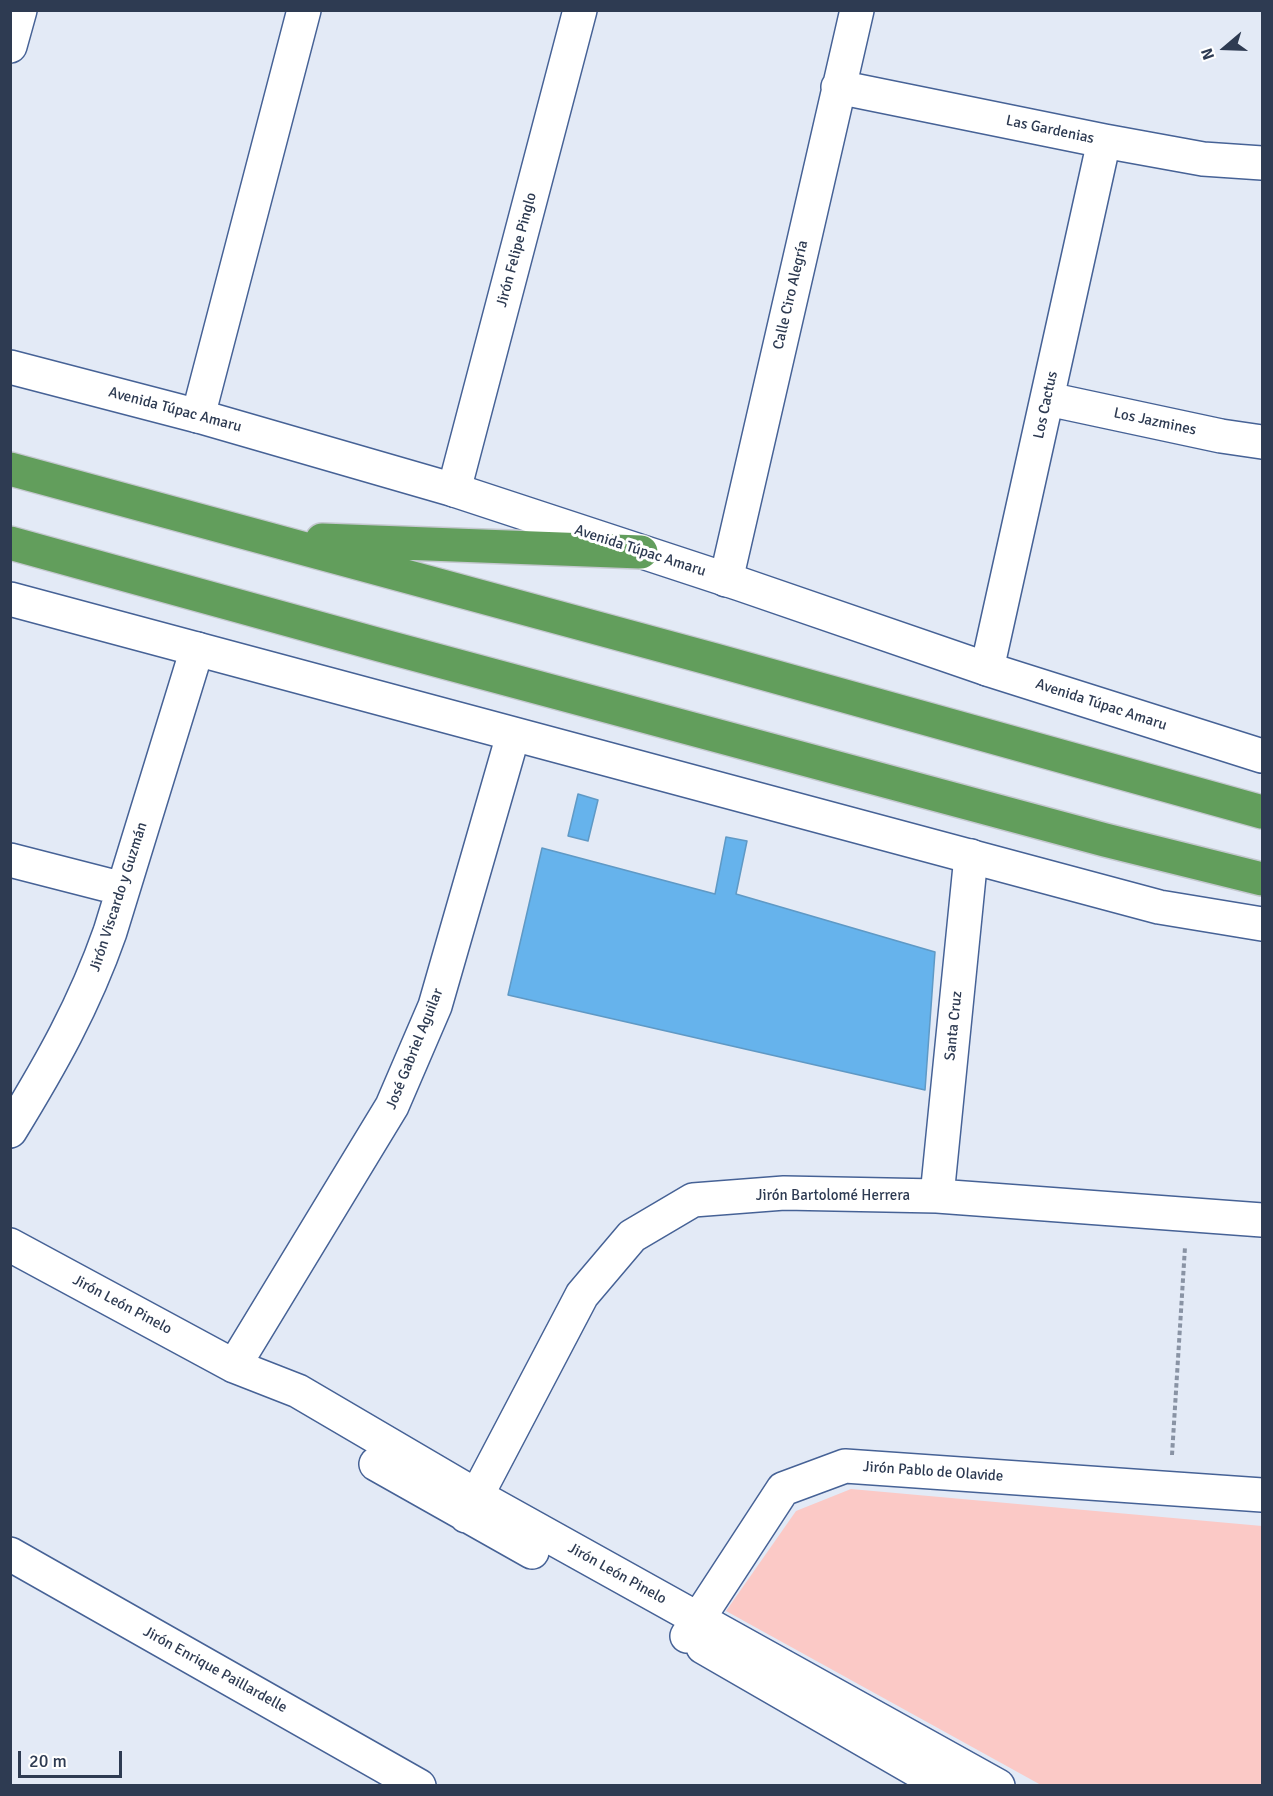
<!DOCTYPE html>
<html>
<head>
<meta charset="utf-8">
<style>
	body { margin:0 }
	#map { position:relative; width:1273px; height:1796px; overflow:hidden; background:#e3eaf6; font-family:Signika,sans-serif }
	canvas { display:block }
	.frame { position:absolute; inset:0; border:12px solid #2e3b52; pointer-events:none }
	.north { position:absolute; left:1195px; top:18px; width:60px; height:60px; -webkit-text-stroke:4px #fff; paint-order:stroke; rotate:251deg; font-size:16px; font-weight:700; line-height:24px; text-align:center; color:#2e3b52 }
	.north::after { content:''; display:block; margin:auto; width:21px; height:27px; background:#2e3b52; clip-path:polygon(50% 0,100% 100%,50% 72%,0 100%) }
	.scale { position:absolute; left:18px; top:1751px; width:104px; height:27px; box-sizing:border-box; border:3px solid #2e3b52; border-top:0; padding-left:8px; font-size:18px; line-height:21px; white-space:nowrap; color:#2e3b52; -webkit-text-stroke:4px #fff; paint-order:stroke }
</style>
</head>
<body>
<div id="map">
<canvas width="1273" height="1796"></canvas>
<div class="frame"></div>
<div class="north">N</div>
<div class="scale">20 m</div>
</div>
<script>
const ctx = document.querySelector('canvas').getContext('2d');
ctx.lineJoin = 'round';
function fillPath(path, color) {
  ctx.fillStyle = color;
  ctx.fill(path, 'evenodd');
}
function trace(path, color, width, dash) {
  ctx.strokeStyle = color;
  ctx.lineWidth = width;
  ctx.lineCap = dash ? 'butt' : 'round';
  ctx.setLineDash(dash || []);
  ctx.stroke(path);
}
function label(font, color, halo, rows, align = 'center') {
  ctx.font = font + ' Signika,sans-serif';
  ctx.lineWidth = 6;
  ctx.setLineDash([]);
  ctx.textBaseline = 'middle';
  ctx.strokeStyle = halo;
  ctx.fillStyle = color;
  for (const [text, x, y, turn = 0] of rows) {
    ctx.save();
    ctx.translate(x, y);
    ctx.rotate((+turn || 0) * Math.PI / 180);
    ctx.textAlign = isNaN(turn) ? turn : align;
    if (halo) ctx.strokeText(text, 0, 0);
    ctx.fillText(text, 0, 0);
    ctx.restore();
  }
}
fillPath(new Path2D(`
	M851,1489L1262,1526V1785H1041L726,1611L796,1511Z`), '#fbc9c6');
const building = new Path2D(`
	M578,794L598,800L588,841L568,836Z
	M726,837L747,841L736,894L935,952L925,1090L508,995L542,848L715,894Z`);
fillPath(building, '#66b3ec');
trace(building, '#5f99c5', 1.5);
const street = new Path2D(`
	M10,46L20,10
	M838,87L1104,141L1203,159L1262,163
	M1048,399L1221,436L1262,442
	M198,416L304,10
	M454,490L580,10
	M726,580L857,10
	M987,669L1104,141
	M10,860L123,889
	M10,1131C51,1064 84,1006 110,932L197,649
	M937,1196L971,856
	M10,1245L234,1366L298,1391L477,1496L998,1786
	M234,1366L392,1106L435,1006L513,735
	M376,1464L532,1552
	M466,1516L582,1295L632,1236L693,1200L784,1193L937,1196L1262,1220
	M687,1636L783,1489L845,1466L1262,1495
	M703,1647L944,1786`);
const secondary = new Path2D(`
	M10,367L198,416L454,490L740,584L987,669L1262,756
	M10,599L1159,907L1262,924
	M10,1554L419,1786`);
const highway = new Path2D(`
	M10,469L715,660L1262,812
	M322,540L641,552
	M10,543L380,645L1105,840L1262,879`);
trace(street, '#466296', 36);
trace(secondary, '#466296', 36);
trace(highway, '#c4c8cf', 36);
trace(new Path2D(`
	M1172,1455L1185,1247`), '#8993a4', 4, [4.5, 3]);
trace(street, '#fff', 33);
trace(secondary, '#fff', 33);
trace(highway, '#629e5c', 33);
label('15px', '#2e3b52', '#fff', [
	["Las Gardenias",1050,130,12],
	["Jirón Felipe Pinglo",517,250,-75],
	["Calle Ciro Alegría",791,295,-77],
	["Los Cactus",1046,405,-78],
	["Avenida Túpac Amaru",175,410,15],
	["Los Jazmines",1155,422,12],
	["Avenida Túpac Amaru",640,551,18],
	["Avenida Túpac Amaru",1101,705,18],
	["Jirón Viscardo y Guzmán",119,897,-72],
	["Santa Cruz",954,1026,-84],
	["José Gabriel Aguilar",415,1049,-68],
	["Jirón Bartolomé Herrera",833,1196],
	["Jirón León Pinelo",122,1305,28],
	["Jirón Pablo de Olavide",933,1472,4],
	["Jirón León Pinelo",617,1574,29],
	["Jirón Enrique Paillardelle",215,1670,29]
]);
</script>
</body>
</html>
